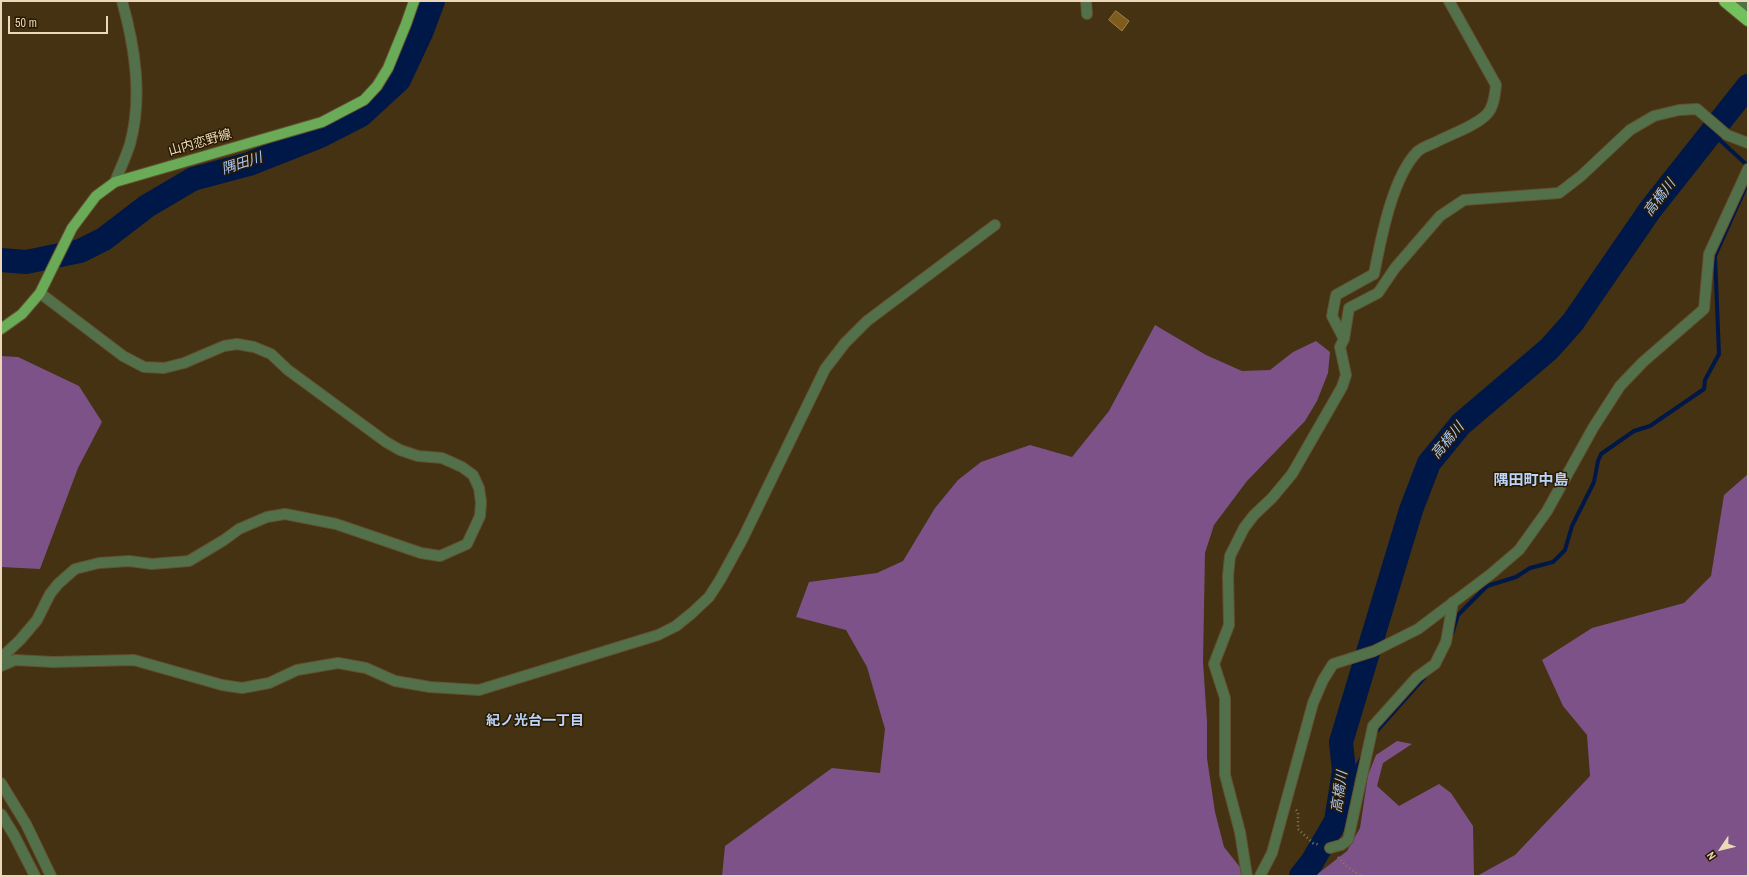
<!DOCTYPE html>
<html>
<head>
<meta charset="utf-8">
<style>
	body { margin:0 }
	#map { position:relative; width:1749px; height:877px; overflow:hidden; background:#443212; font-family:"Archivo Narrow",sans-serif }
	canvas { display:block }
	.frame { position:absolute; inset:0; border:2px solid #ebd8ba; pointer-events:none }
	.north { position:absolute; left:1701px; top:829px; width:40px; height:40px; -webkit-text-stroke:3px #281a02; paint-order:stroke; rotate:235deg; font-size:11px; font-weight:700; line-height:16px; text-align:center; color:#ebd8ba }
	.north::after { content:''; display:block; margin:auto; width:14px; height:18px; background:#ebd8ba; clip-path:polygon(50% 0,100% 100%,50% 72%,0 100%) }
	.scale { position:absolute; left:8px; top:16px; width:100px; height:18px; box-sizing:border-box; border:2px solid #ebd8ba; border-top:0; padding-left:5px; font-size:12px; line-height:14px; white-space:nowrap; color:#ebd8ba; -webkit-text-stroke:3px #281a02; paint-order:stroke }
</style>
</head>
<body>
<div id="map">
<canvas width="1749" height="877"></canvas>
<div class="frame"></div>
<div class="north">N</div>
<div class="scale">50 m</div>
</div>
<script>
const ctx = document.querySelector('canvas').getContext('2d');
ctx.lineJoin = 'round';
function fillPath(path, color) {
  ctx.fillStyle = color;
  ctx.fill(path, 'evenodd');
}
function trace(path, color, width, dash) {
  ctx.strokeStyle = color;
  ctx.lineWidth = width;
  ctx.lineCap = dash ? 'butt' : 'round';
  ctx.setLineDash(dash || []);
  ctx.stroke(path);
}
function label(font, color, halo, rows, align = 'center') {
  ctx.font = font + ' "Archivo Narrow","Noto Sans JP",sans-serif';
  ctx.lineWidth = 3;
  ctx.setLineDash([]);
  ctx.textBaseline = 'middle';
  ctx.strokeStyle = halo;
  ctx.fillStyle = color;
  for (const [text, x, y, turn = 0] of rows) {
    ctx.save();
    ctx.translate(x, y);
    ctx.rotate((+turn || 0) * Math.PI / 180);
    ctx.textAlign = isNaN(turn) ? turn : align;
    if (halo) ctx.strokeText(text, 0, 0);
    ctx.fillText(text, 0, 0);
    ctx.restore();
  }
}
fillPath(new Path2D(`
	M1155,325L1206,355L1242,371L1270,370L1293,352L1316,341L1330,352L1328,373L1317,401L1305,421L1247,481L1214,525L1205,553L1203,662L1207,722V758L1215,812L1224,847L1247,876H722L725,846L832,768L880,773L885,729L867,667L846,630L796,617L809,582L877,573L903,561L935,508L958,480L981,462L1030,445L1072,457L1109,411Z
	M1,356L18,357L79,386L102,422L78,468L40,569L1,567Z
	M1748,474V876H1477L1515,855L1590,776L1587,735L1563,706L1542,660L1592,628L1684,603L1711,576L1724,495Z
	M1397,741L1412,744L1383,763L1377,786L1399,806L1439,784L1451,793L1473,826L1474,876H1315L1347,851L1360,828L1368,775L1376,755Z`), '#7d5288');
trace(new Path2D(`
	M1711,132L1748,166
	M1452,634L1458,615L1487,586L1516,577L1530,568L1553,562L1565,550L1572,526L1594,482L1598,461L1601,454L1634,431L1650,426L1704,389L1705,380L1719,354L1715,256L1748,182
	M1375,733L1425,677
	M1325,839C1350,828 1347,793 1355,771C1357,766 1360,761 1362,757`), '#001848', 4);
trace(new Path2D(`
	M1,260L26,262L80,251L104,239L147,206L193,179L249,164L320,136L361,115L399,80L421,33L433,1
	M1301,876L1312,862L1336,821L1344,771L1341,742L1411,510L1429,463L1461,424L1549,349L1573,322L1650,210L1748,86`), '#001848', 24);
const building = new Path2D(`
	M1116,11L1129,21L1122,31L1109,20Z`);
fillPath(building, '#7e5c1e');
trace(building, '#a68246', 1);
const minor = new Path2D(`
	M1086,1L1087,14
	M1742,1L1748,6
	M115,182C120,169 126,157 130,144C143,97 135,47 122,1
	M1344,339L1332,316L1336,295L1374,274C1381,239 1392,178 1417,152C1422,147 1430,145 1436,142C1451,134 1476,126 1487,114C1494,107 1495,94 1496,85L1449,1
	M1,658L20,640L37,620L50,594L58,584L75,569L99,563L129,561L152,564L189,561L224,540L239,529L267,517L285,514L336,524L421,553L440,556L467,544L480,516L481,502L479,488L473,475L462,467L442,458L418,456L400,450L386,442L288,370L271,354L254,347L237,344L224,346L184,363L164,368L144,367L123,356L40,293
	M1,666L15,660L53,662L134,660L222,685L242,688L269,683L297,670L338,663L366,668L395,681L430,687L479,690L658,635L676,626L692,613L709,597L720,580L743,538L825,369L845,343L867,321L995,225
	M1,783L26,824L51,876
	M1,814L14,835L35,876
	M1330,848L1341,845L1348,840L1373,726L1417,677L1435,664L1446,642L1453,602
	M1247,876L1240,832L1225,775V698L1214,664L1229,625L1228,576L1230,556L1244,528L1254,515L1272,498L1292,474L1342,387L1346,375L1340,347L1344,339L1349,308L1378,293L1395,268L1440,216L1464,200L1559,193L1581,176L1630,130L1654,116L1679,110L1697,109L1727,135L1748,143
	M1260,876L1272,853L1313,703L1323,680L1333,664L1374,651L1418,629L1491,574L1519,550L1547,511L1593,428L1620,386L1643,362L1704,309L1709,254L1748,169`);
const major = new Path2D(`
	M1,329L22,314L40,293L72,228L96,196L115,182L322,122L364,100L377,86L388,68L406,24L414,1`);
const highway = new Path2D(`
	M1725,1L1748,20`);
trace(minor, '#625030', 12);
trace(major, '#625030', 12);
trace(highway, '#625030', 14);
trace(new Path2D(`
	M1296,810L1298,812V829L1313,843L1320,845
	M1338,857L1345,865L1361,876`), '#8e7b5c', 2.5, [1, 3]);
trace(minor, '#52714a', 10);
trace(major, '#6aab58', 10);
trace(highway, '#73c15d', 12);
label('13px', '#ebd8ba', '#281a02', [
	["山内恋野線",200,143,-16]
]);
label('italic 14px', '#a7c6f6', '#281a02', [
	["隅田川",242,164,-18],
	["高橋川",1660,198,-53],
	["高橋川",1448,441,-50],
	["高橋川",1340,792,-82]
]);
label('bold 14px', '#bbd4fa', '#281a02', [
	["紀ノ光台一丁目",535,721]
]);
label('bold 15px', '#bbd4fa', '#281a02', [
	["隅田町中島",1531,481]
]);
</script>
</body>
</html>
